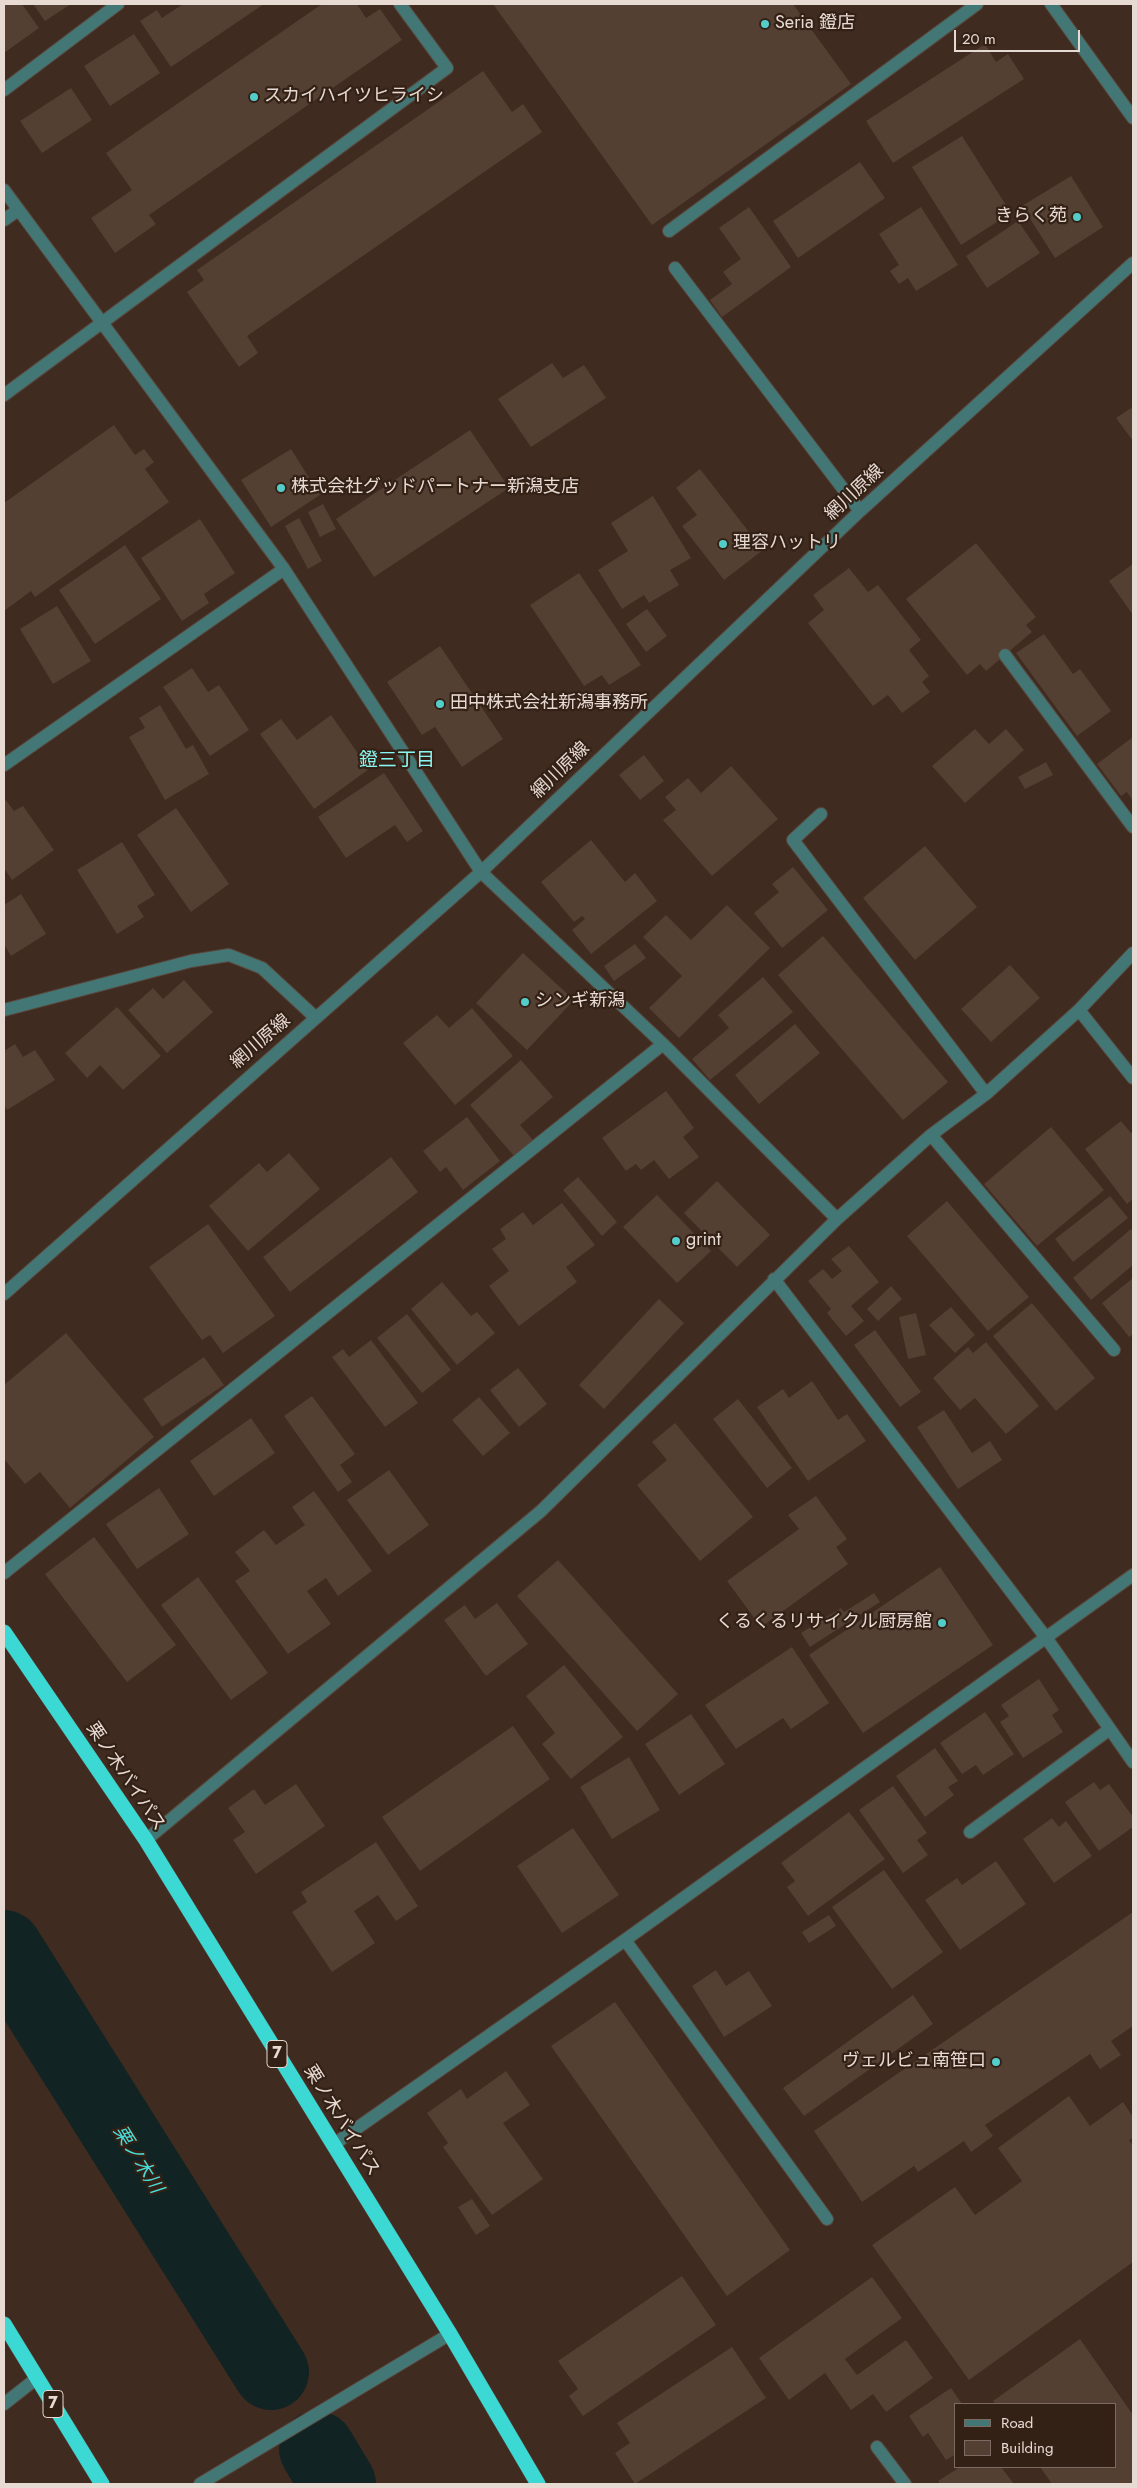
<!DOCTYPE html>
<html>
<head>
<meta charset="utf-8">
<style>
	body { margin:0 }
	#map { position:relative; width:1137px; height:2488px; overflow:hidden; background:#3f2b20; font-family:Jost,sans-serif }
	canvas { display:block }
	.frame { position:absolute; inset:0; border:5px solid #e7dad3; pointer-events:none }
	.legend { position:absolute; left:954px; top:2403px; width:162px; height:65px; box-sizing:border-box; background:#342116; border:1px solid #7c6b62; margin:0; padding:6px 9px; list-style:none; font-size:15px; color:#e7dad3 }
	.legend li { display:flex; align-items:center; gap:10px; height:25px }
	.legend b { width:25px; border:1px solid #7c6b62 }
	.scale { position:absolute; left:954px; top:30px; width:126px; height:22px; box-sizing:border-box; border:2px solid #e7dad3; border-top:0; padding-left:6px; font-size:15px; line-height:18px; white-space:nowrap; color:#e7dad3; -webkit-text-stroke:4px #342116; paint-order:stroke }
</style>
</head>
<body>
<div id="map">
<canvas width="1137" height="2488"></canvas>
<div class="frame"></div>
<ul class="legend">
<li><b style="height:6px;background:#437775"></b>Road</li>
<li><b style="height:14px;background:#543f33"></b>Building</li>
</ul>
<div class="scale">20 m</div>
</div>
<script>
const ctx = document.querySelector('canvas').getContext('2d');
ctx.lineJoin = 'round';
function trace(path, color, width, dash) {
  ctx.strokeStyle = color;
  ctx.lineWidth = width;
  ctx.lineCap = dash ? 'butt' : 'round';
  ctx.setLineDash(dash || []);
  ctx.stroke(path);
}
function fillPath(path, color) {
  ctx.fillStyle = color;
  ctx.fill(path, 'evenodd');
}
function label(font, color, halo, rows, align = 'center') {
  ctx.font = font + ' Jost,"Noto Sans JP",sans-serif';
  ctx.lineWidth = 4.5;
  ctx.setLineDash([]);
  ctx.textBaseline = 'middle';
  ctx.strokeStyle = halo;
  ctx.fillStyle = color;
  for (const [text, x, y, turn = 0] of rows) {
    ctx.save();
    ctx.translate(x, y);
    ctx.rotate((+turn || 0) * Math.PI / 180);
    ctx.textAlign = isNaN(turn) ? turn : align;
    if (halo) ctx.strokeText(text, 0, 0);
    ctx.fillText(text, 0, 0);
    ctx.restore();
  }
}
trace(new Path2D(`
	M4,1948L271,2372
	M317,2449L338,2484`), '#112423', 76);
fillPath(new Path2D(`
	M4,4H22L39,28L4,53Z
	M33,4H71L45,21Z
	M183,4H264L171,67L140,21L157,10L162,18Z
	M322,4H357L366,18L380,9L402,40L149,215L156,224L115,253L91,218L132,190L106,153Z
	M493,4H793L851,84L652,225Z
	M134,34L160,73L110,106L84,66Z
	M985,44L996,62L1008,54L1024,79L893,163L866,121Z
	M483,71L512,112L523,104L542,132L247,336L258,353L239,367L187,292L204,280L197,270Z
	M71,88L92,120L42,153L20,121Z
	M962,136L1011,213L961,245L912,167Z
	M860,162L885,198L798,258L773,221Z
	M1071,176L1103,227L1055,258L1022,206Z
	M749,207L791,267L722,317L710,300L732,284L723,272L741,259L719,228Z
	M921,207L958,265L916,291L908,278L899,284L890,271L899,265L879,234Z
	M1018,221L1040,253L987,288L966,256Z
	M552,363L563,378L584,365L606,398L531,447L498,399Z
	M1131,408L1133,411V441L1116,418Z
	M114,425L135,455L144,449L154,462L145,469L169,502L35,597L31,591L4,611V503Z
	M470,430L509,488L374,577L336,519Z
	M291,449L320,495L271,527L241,480Z
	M700,469L763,550L724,580L682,526L697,515L676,488Z
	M653,496L691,558L670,570L679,585L649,603L644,595L622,609L598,570L628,551L611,523Z
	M323,504L336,529L320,537L308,512Z
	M299,518L322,561L308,569L285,526Z
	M200,519L235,573L204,594L209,603L182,621L141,558Z
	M976,543L1036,617L1026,625L1032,632L986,671L980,664L967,675L906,599Z
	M125,545L161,599L95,644L59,590Z
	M1133,564V615L1109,581Z
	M849,568L868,592L878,585L921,640L909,650L929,676L922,682L930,692L902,713L888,695L873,706L808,623L824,610L813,595Z
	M579,573L641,665L609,685L602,675L584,686L530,605Z
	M57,606L91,661L53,684L20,629Z
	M647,609L667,636L646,652L626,624Z
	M1044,634L1073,674L1080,669L1111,711L1077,736L1016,653Z
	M440,646L503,739L462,767L435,727L422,735L387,682Z
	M192,668L208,692L219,685L249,730L210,756L163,687Z
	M160,705L186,749L193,745L209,774L165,800L129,737L145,728L139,718Z
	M331,715L369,769L314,809L260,734L281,719L297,740Z
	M975,729L989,744L1006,729L1024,750L965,803L932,766Z
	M1133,737V801L1127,792L1121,796L1097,764Z
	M644,755L664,781L640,800L619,775Z
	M1046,762L1053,775L1025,789L1018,777Z
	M731,766L778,819L712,876L663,820L676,810L665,797L688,778L701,793Z
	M384,773L423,831L407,842L395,825L346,858L318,817Z
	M5,799L14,811L23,806L54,850L12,880L4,868Z
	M176,808L229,884L191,912L137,835Z
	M591,840L625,882L635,873L657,901L591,954L572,930L585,919L582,916L574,922L541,882Z
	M122,842L155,895L137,906L144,917L117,934L77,870Z
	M925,846L977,907L915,960L863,898Z
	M793,867L828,910L782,948L754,913L779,892L772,884Z
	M21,894L46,934L11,956L4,944V905Z
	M727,905L770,948L679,1038L649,1008L682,976L643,937L666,915L691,940Z
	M823,936L948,1082L903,1120L778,975Z
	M635,944L646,958L614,981L604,966Z
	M523,953L574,1000L527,1050L476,1003Z
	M1010,965L1040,998L991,1042L961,1009Z
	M763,977L793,1012L710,1080L692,1059L729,1028L718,1015Z
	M184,980L213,1012L167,1053L128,1010L153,988L163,999Z
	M117,1007L161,1056L123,1090L100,1065L87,1078L65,1053Z
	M472,1008L513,1056L455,1105L403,1043L437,1015L449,1028Z
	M795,1024L820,1053L759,1104L735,1075Z
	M15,1044L23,1057L35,1050L55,1080L7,1110L4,1105V1051Z
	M521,1060L553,1097L520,1125L533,1140L514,1156L470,1105Z
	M666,1091L694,1128L683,1137L699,1157L669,1179L654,1160L641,1170L636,1164L626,1171L602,1138Z
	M467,1117L500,1161L463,1190L446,1167L440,1172L423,1151Z
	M1121,1121L1131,1133L1133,1132V1199L1127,1204L1085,1149Z
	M1051,1127L1104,1190L1037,1246L984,1184Z
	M289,1153L320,1189L248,1251L209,1206L259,1163L267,1172Z
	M391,1157L418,1192L290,1292L263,1257Z
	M578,1177L617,1222L602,1236L563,1190Z
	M717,1181L770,1235L737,1267L684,1213Z
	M657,1195L711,1251L677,1283L623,1227Z
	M1110,1196L1128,1218L1073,1262L1055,1239Z
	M947,1201L1029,1297L988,1331L907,1236Z
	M562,1203L595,1245L566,1267L577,1282L519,1326L489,1286L509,1271L492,1249L506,1239L500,1229L523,1212L533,1225Z
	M208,1224L275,1316L223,1353L210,1335L202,1340L149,1267Z
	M1131,1229L1133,1232V1265L1091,1300L1073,1278Z
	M849,1246L879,1282L851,1306L864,1321L846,1336L827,1313L831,1309L808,1281L823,1269L832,1279L842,1271L831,1259Z
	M1133,1278V1334L1129,1337L1102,1303Z
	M442,1282L471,1316L477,1312L495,1333L457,1365L411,1309Z
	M891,1286L902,1299L878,1321L867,1309Z
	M659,1299L684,1323L604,1409L579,1385Z
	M1032,1303L1095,1378L1056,1411L993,1336Z
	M951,1307L975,1335L955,1353L929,1325Z
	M916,1313L926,1355L908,1359L899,1317Z
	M407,1314L451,1370L422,1393L377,1338Z
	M875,1330L921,1392L900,1407L854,1345Z
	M66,1333L154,1437L70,1508L40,1472L25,1484L4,1459V1385Z
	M371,1340L418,1403L385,1427L332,1357L343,1349L349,1357Z
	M986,1342L1039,1406L1006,1434L975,1398L960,1410L933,1378L968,1347L973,1353Z
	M204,1357L224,1385L162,1427L143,1399Z
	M518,1368L547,1404L519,1427L490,1390Z
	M812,1381L838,1420L847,1414L866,1441L808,1481L757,1407L783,1389L789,1398Z
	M312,1396L355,1454L340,1465L352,1482L338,1492L284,1416Z
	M479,1397L510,1433L483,1456L452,1420Z
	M738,1399L792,1468L767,1488L713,1419Z
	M944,1410L972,1453L990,1441L1002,1460L958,1489L917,1427Z
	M251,1418L275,1453L214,1496L190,1461Z
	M675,1423L753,1517L700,1561L637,1485L667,1460L652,1442Z
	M389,1470L429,1525L388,1555L347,1500Z
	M159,1488L189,1534L137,1569L106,1524Z
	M314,1491L372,1571L338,1596L326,1578L307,1591L331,1624L288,1654L235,1581L250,1571L235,1552L264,1530L276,1545L305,1525L292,1507Z
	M816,1496L847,1539L836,1547L848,1564L761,1627L727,1581L799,1529L788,1515Z
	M94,1537L176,1645L127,1682L45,1574Z
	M558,1560L678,1694L637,1731L517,1596Z
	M940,1567L993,1645L863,1733L809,1655Z
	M198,1577L268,1673L231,1700L161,1605Z
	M874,1593L880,1602L810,1647L801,1633L841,1608L844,1612Z
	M497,1603L528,1644L486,1676L444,1620L465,1605L475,1619Z
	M792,1647L829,1703L791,1729L783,1718L736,1749L705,1705Z
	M564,1665L623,1737L571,1779L542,1744L555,1733L526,1696Z
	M1039,1679L1059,1710L1052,1715L1063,1732L1023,1758L1000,1722L1009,1716L1001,1705Z
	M985,1712L1014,1754L983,1775L976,1765L962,1774L940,1743Z
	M691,1714L725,1764L679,1795L645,1744Z
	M513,1726L550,1779L420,1871L382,1817Z
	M935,1748L958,1781L948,1787L954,1795L925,1817L896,1776Z
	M629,1757L660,1810L612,1839L580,1787Z
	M1094,1782L1100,1790L1109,1784L1133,1817V1827L1099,1851L1065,1802Z
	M296,1784L325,1826L256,1874L233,1840L245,1832L228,1808L254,1789L265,1805Z
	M893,1786L927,1833L917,1840L928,1855L903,1873L859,1810Z
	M849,1812L885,1859L808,1916L787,1887L795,1881L781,1863Z
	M1052,1818L1059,1827L1066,1821L1092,1856L1054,1883L1023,1839Z
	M573,1828L619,1895L562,1933L517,1866Z
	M376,1842L418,1906L396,1921L378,1895L354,1911L375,1943L332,1972L292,1912L307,1902L301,1892Z
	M996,1861L1026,1904L960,1950L925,1900L957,1878L962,1885Z
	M884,1870L943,1952L892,1989L832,1907Z
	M1133,1912V2026L1111,2041L1121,2055L1100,2069L1090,2054L985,2125L993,2136L971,2152L964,2141L918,2172L914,2166L862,2202L814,2131Z
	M829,1915L836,1926L809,1943L802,1932Z
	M716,1970L726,1986L749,1971L772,2006L724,2037L692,1986Z
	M913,1995L933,2024L804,2116L783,2088Z
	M615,2002L790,2250L727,2296L551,2046Z
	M506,2071L530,2105L503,2123L543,2179L492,2215L443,2147L448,2143L427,2113L461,2089L467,2099Z
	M1069,2096L1090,2126L1123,2102L1133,2117V2138L1129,2140L1133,2146V2262L969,2380L872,2245L955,2187L975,2215L1022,2181L998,2148Z
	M472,2199L490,2226L476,2235L458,2207Z
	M682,2276L716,2325L583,2416L569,2396L578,2389L558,2361Z
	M872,2277L902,2318L845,2359L857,2375L906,2340L933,2378L886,2412L873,2394L851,2410L825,2373L789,2400L759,2358Z
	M1080,2339L1133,2415V2484H1052L1040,2467H1116V2404H995L993,2401Z
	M732,2347L766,2398L635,2484L615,2453L630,2443L617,2423Z
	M951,2388L962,2404H956V2454L946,2460L928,2433L923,2437L909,2416Z
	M960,2467H1001L1014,2484H940L938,2481Z`), '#543f33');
const minor = new Path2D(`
	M1051,4L1133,118
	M4,90L118,4
	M4,190L284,569L481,872L663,1044L837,1219
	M4,220L18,210
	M669,231L977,4
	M675,268L860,511
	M4,395L447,68L400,4
	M1005,655L1133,827
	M4,765L284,569
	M821,814L793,840L986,1094
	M4,1010L191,961L229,955L262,968L316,1018
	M1079,1010L1133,1078
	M931,1135L1114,1350
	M774,1279L1047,1639L1133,1762
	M4,1294L481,872L860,511L1133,263
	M4,1573L663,1044
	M970,1832L1110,1729
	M146,1840L541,1511L837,1219L931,1135L986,1094L1079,1010L1133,953
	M625,1940L827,2219
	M333,2145L625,1940L1133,1575
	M4,2404L37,2378
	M877,2447L905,2484
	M200,2484L450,2334`);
const highway = new Path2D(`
	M4,1632L146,1840L450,2334L538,2484
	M4,2324L102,2484`);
trace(minor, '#5a473d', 14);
trace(highway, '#5a473d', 16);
trace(minor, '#437775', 12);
trace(highway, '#3cd9d4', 15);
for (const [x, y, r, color] of [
	[765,24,5,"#53cdc9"],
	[254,97,5,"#53cdc9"],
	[1077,217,5,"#53cdc9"],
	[281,488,5,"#53cdc9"],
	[723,544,5,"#53cdc9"],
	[440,704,5,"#53cdc9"],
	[525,1002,5,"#53cdc9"],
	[676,1241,5,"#53cdc9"],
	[942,1623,5,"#53cdc9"],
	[996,2062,5,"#53cdc9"]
]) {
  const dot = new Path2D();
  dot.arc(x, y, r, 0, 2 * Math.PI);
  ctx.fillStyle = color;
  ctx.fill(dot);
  trace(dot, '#342116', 2);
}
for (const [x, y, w] of [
	[277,2054,20],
	[53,2404,20]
]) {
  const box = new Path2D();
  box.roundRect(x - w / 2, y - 13.5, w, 27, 4);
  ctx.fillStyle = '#342116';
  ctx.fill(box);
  trace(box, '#e7dad3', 1);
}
label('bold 16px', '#e7dad3', null, [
	["7",277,2054],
	["7",53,2404]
]);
label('18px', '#e7dad3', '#342116', [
	["Seria 鐙店",775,24],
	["スカイハイツヒライシ",264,97],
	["きらく苑",1067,217,"right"],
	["株式会社グッドパートナー新潟支店",291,488],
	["理容ハットリ",733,544],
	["田中株式会社新潟事務所",450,704],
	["シンギ新潟",535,1002],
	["grint",686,1241],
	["くるくるリサイクル厨房館",932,1623,"right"],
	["ヴェルビュ南笹口",986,2062,"right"]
], 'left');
label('18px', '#e7dad3', '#342116', [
	["網川原線",855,493,-43],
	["網川原線",561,771,-44],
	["網川原線",261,1042,-41],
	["栗ノ木バイパス",125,1777,56],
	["栗ノ木バイパス",341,2121,58]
]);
label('19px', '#8af6f1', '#342116', [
	["鐙三丁目",397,761]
]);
label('italic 19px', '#48dfdb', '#342116', [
	["栗ノ木川",137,2160,58]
]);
</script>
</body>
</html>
